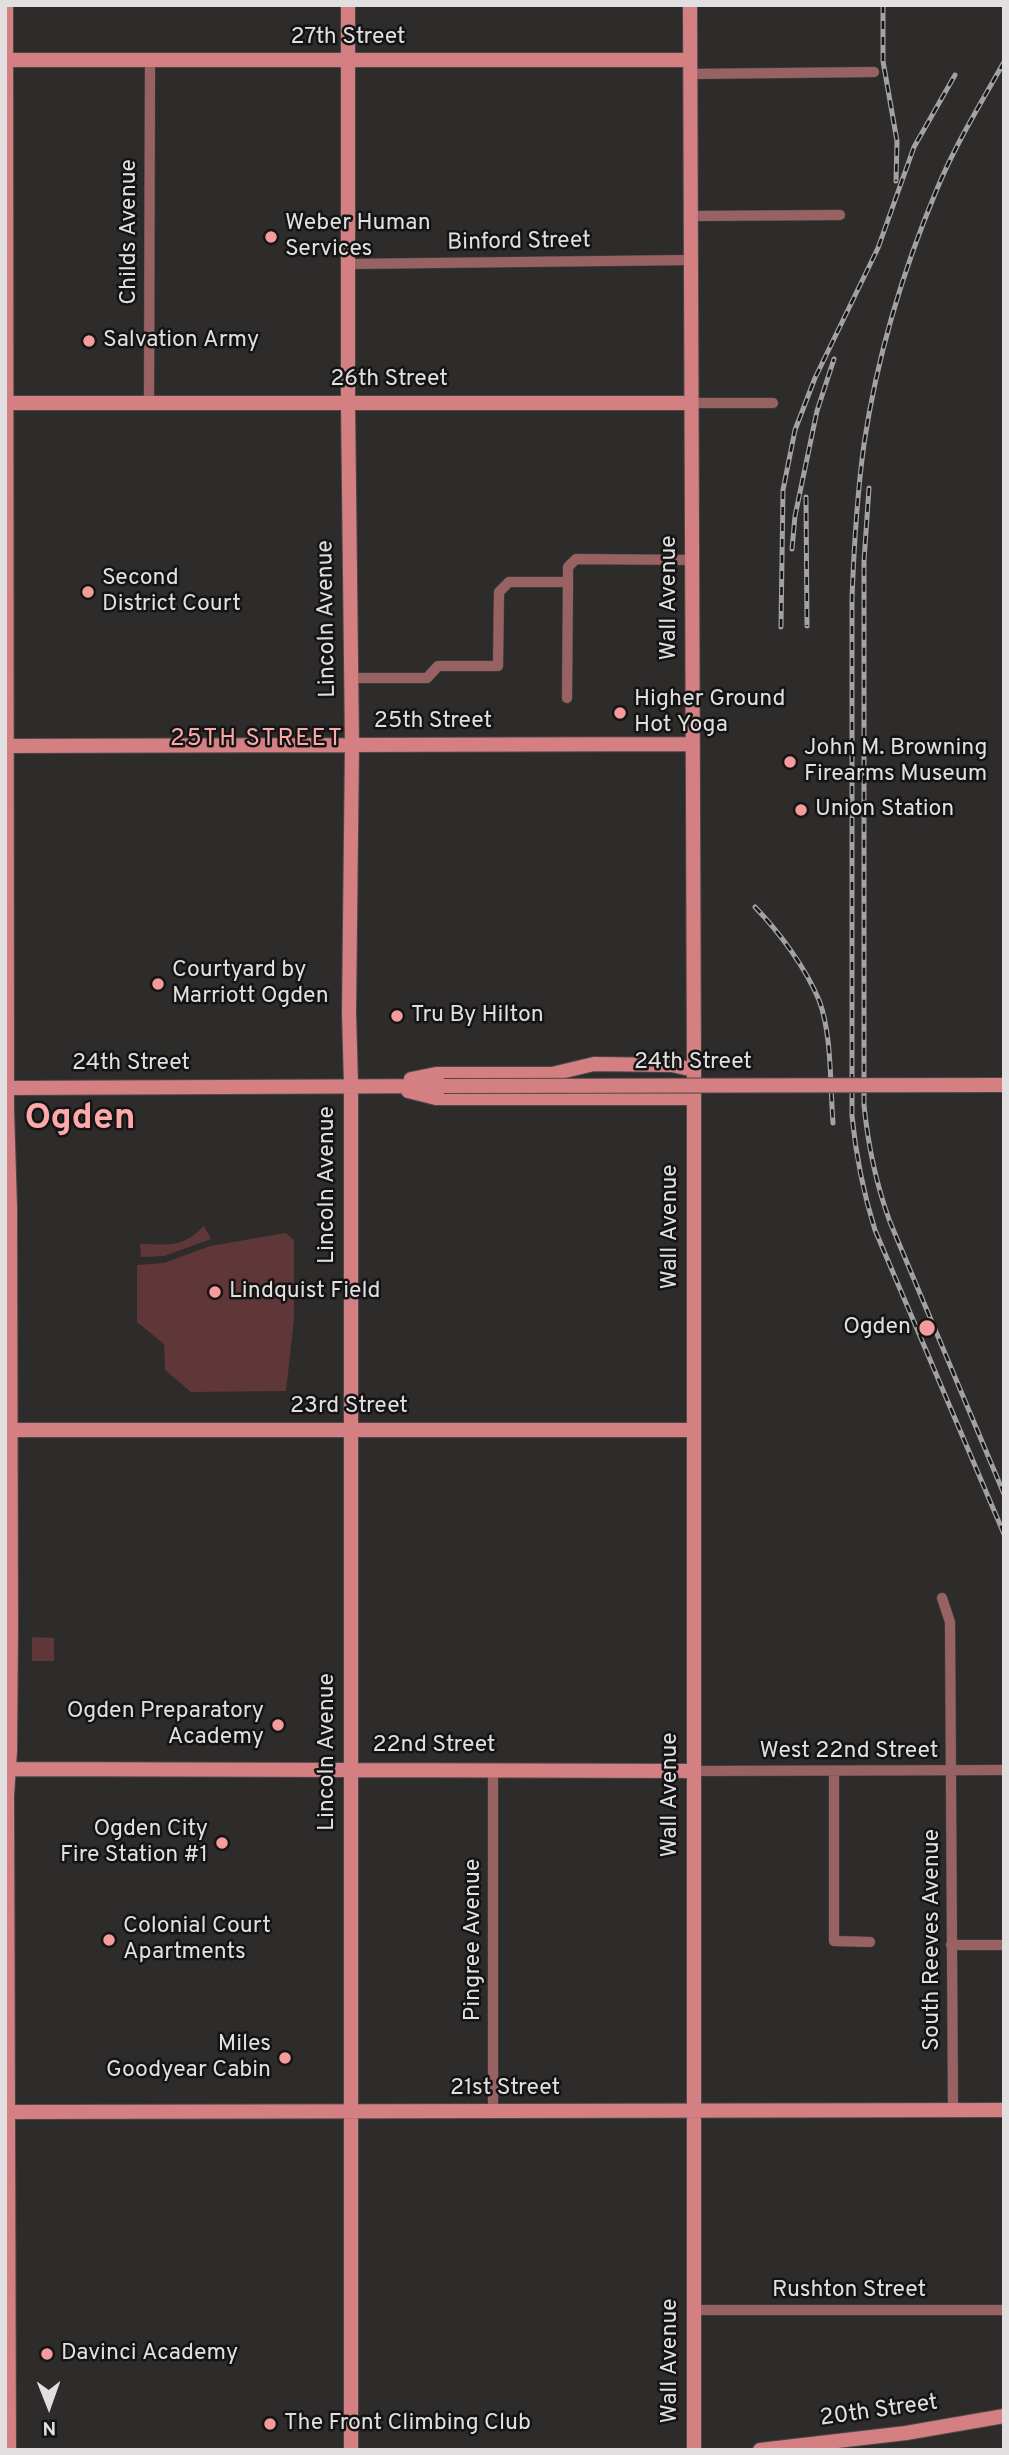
<!DOCTYPE html>
<html>
<head>
<meta charset="utf-8">
<style>
	body { margin:0 }
	#map { position:relative; width:1009px; height:2455px; overflow:hidden; background:#2e2b2b; font-family:Overpass,sans-serif }
	canvas { display:block }
	.frame { position:absolute; inset:0; border:7px solid #e1dfdf; pointer-events:none }
	.north { position:absolute; left:14px; top:2371px; width:70px; height:70px; -webkit-text-stroke:5px #151414; paint-order:stroke; rotate:179deg; font-size:19px; font-weight:700; line-height:28px; text-align:center; color:#e1dfdf }
	.north::after { content:''; display:block; margin:auto; width:24px; height:32px; background:#e1dfdf; clip-path:polygon(50% 0,100% 100%,50% 72%,0 100%) }
</style>
</head>
<body>
<div id="map">
<canvas width="1009" height="2455"></canvas>
<div class="frame"></div>
<div class="north">N</div>
</div>
<script>
const ctx = document.querySelector('canvas').getContext('2d');
ctx.lineJoin = 'round';
function fillPath(path, color) {
  ctx.fillStyle = color;
  ctx.fill(path, 'evenodd');
}
function trace(path, color, width, dash) {
  ctx.strokeStyle = color;
  ctx.lineWidth = width;
  ctx.lineCap = dash ? 'butt' : 'round';
  ctx.setLineDash(dash || []);
  ctx.stroke(path);
}
function label(font, color, halo, rows, align = 'center') {
  ctx.font = font + ' Overpass,sans-serif';
  ctx.lineWidth = 5;
  ctx.setLineDash([]);
  ctx.textBaseline = 'middle';
  ctx.strokeStyle = halo;
  ctx.fillStyle = color;
  for (const [text, x, y, turn = 0] of rows) {
    ctx.save();
    ctx.translate(x, y);
    ctx.rotate((+turn || 0) * Math.PI / 180);
    ctx.textAlign = isNaN(turn) ? turn : align;
    if (halo) ctx.strokeText(text, 0, 0);
    ctx.fillText(text, 0, 0);
    ctx.restore();
  }
}
fillPath(new Path2D(`
	M204,1226L211,1239L164,1256L141,1257L140,1244C171,1244 180,1249 204,1226Z
	M286,1233L294,1240V1319L286,1391L191,1392L165,1370L164,1344L137,1322V1265L164,1263L210,1246Z
	M32,1637L54,1638V1661H32Z`), '#603738');
const street = new Path2D(`
	M690,74L874,72
	M691,216L840,215
	M348,264L691,260
	M149,403L150,60
	M692,403H773
	M351,678H427L438,666H498L499,592L509,582H568V567L576,559L693,560
	M567,698L568,582
	M942,1598L950,1622L953,2109
	M493,1769V2111
	M694,1771L1004,1770
	M834,1772V1941L870,1942
	M951,1945H1004
	M694,2310H1004`);
const secondary = new Path2D(`
	M6,5L7,1110L10,1207L11,1629L10,1751L7,1795L9,2450
	M348,5V403L352,745L349,1013L351,1085V2450
	M690,5L694,1070V2450
	M5,60H690
	M5,403H692
	M5,746L693,744
	M411,1079L436,1074H552L594,1064L672,1065L694,1070
	M5,1088L444,1086
	M408,1091L436,1098H694
	M5,1430H694
	M5,1769L694,1771
	M5,2112L1004,2110
	M760,2450L906,2433L1004,2416`);
trace(street, '#4b4848', 11);
trace(secondary, '#4b4848', 16);
trace(street, '#986263', 10);
trace(secondary, '#d47f81', 14);
const rail = new Path2D(`
	M883,5V61L897,141L896,181
	M1004,62C981,103 955,145 937,189C903,270 877,357 864,444C857,495 854,546 852,598V1116C856,1156 863,1192 875,1230L1004,1534
	M869,488L864,561V1105C868,1145 876,1184 890,1222L1004,1494
	M806,497L807,626
	M792,549L795,516L817,411L834,359
	M781,627L783,490L795,430L815,378L878,248L914,147L955,75
	M755,907C780,933 805,967 819,1000C832,1034 830,1085 833,1123`);
trace(rail, '#a3a1a1', 5);
trace(rail, '#151414', 2.5, [8]);
const secondaryBridge = new Path2D(`
	M444,1086L1004,1085`);
trace(secondaryBridge, '#4b4848', 16, []);
trace(secondaryBridge, '#d47f81', 14);
for (const [x, y, r, color] of [
	[271,237,7,"#f59b9c"],
	[89,341,7,"#f59b9c"],
	[88,592,7,"#f59b9c"],
	[620,713,7,"#f59b9c"],
	[790,762,7,"#f59b9c"],
	[801,810,7,"#f59b9c"],
	[158,984,7,"#f59b9c"],
	[397,1016,7,"#f59b9c"],
	[215,1292,7,"#f59b9c"],
	[927,1328,9,"#f59b9c"],
	[278,1725,7,"#f59b9c"],
	[222,1843,7,"#f59b9c"],
	[109,1940,7,"#f59b9c"],
	[285,2058,7,"#f59b9c"],
	[47,2354,7,"#f59b9c"],
	[270,2424,7,"#f59b9c"]
]) {
  const dot = new Path2D();
  dot.arc(x, y, r, 0, 2 * Math.PI);
  ctx.fillStyle = color;
  ctx.fill(dot);
  trace(dot, '#151414', 2.5);
}
label('23px', '#e1dfdf', '#151414', [
	["27th Street",348,38],
	["Childs Avenue",130,232,-90],
	["Binford Street",519,243,-1],
	["26th Street",389,380],
	["Wall Avenue",670,598,-90],
	["Lincoln Avenue",328,619,-91],
	["25th Street",433,722],
	["24th Street",693,1063],
	["24th Street",131,1064],
	["Lincoln Avenue",328,1185,-90],
	["Wall Avenue",671,1227,-90],
	["23rd Street",349,1407],
	["22nd Street",434,1746],
	["Lincoln Avenue",328,1752,-90],
	["West 22nd Street",849,1752],
	["Wall Avenue",671,1795,-90],
	["Pingree Avenue",474,1940,-90],
	["South Reeves Avenue",933,1940,-90],
	["21st Street",505,2089],
	["Rushton Street",849,2291],
	["Wall Avenue",671,2361,-90],
	["20th Street",879,2412,-8]
]);
label('23px', '#e1dfdf', '#151414', [
	["Weber Human",285,224],
	["Services",285,250],
	["Salvation Army",103,341],
	["Second",102,579],
	["District Court",102,605],
	["Higher Ground",634,700],
	["Hot Yoga",634,726],
	["John M. Browning",804,749],
	["Firearms Museum",804,775],
	["Union Station",815,810],
	["Courtyard by",172,971],
	["Marriott Ogden",172,997],
	["Tru By Hilton",411,1016],
	["Lindquist Field",229,1292],
	["Ogden",911,1328,"right"],
	["Ogden Preparatory",264,1712,"right"],
	["Academy",264,1738,"right"],
	["Ogden City",208,1830,"right"],
	["Fire Station #1",208,1856,"right"],
	["Colonial Court",123,1927],
	["Apartments",123,1953],
	["Miles",271,2045,"right"],
	["Goodyear Cabin",271,2071,"right"],
	["Davinci Academy",61,2354],
	["The Front Climbing Club",284,2424]
], 'left');
ctx.letterSpacing = '2px';
label('24px', '#fda9aa', '#151414', [
	["25TH STREET",257,740]
]);
ctx.letterSpacing = '0px';
label('bold 37px', '#fda9aa', '#151414', [
	["Ogden",80,1121]
]);
</script>
</body>
</html>
